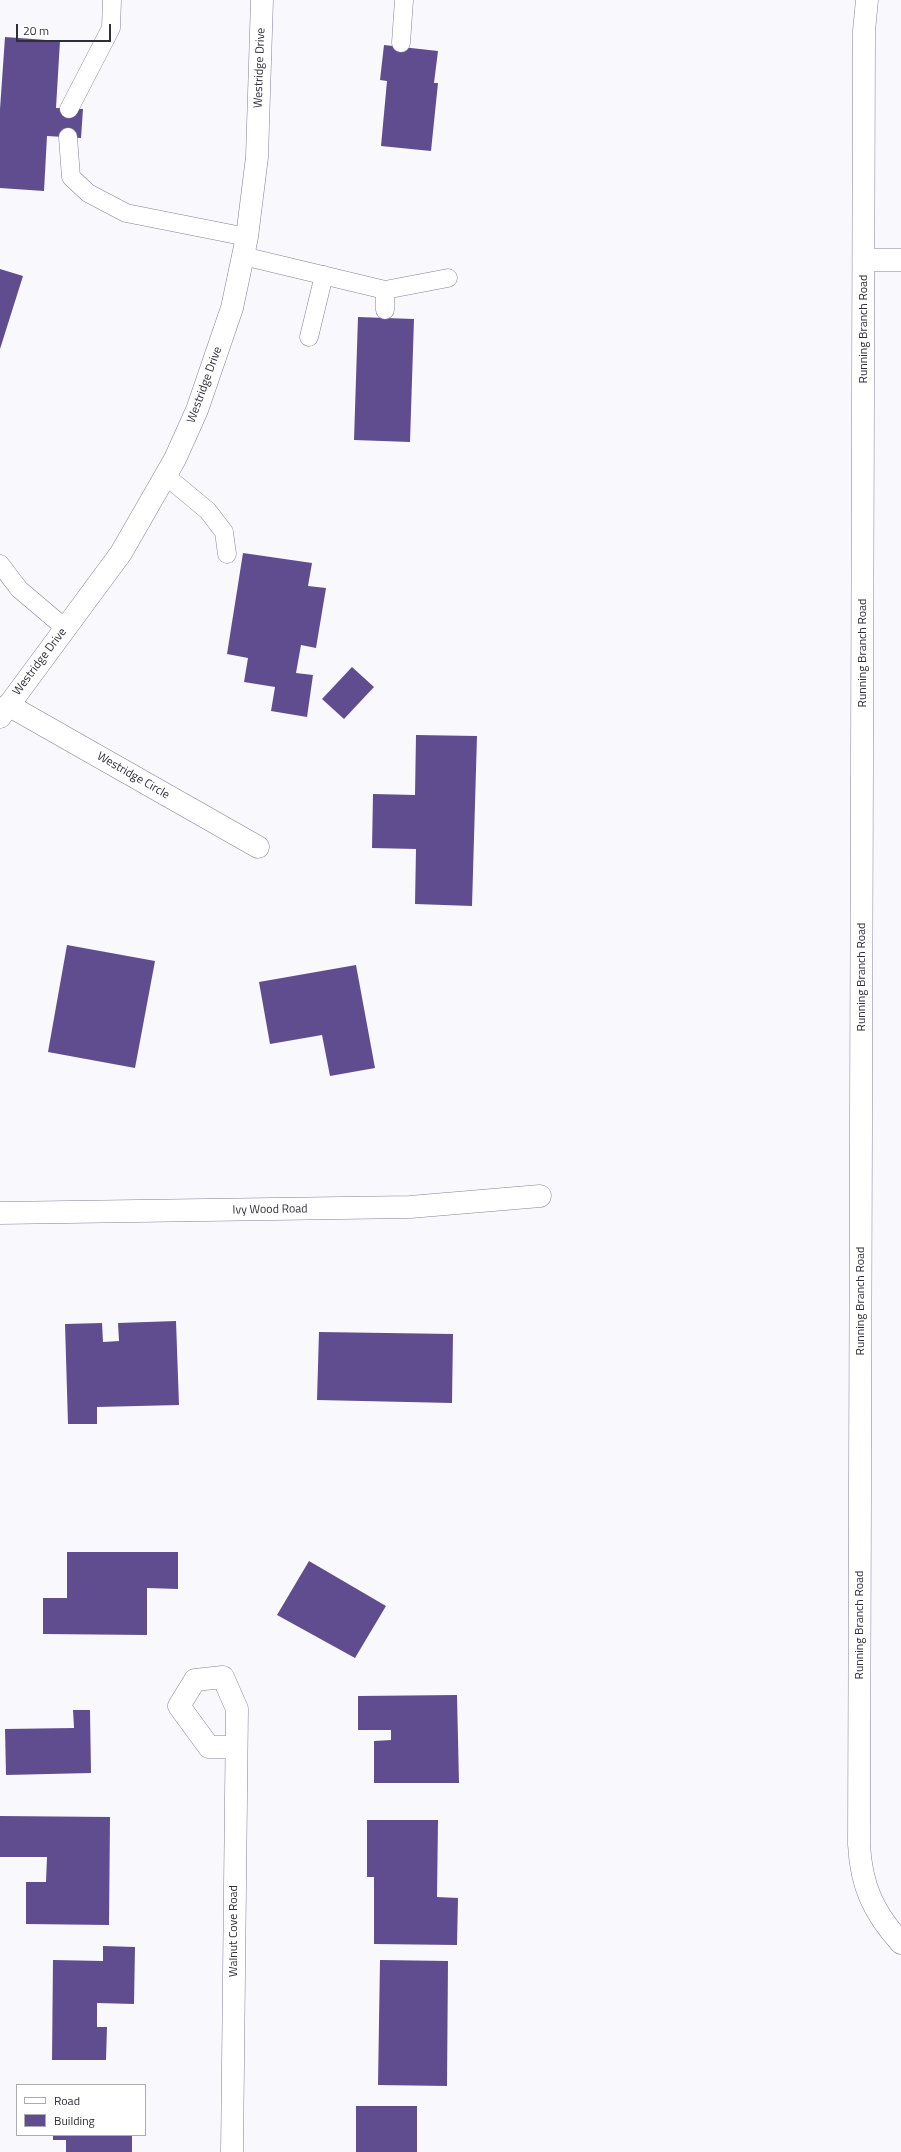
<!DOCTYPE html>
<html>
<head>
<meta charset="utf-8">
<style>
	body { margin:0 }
	#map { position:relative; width:901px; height:2152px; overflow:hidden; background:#f9f8fd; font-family:"Titillium Web",sans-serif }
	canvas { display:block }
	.legend { position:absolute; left:16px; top:2084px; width:130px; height:52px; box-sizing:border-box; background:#fff; border:1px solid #acabaf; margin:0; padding:5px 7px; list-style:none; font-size:12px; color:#302e38 }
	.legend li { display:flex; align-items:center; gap:8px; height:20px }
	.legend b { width:20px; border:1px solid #acabaf }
	.scale { position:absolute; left:16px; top:24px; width:95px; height:18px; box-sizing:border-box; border:2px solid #302e38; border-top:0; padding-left:5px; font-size:12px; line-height:14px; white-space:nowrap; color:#302e38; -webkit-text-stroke:3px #fff; paint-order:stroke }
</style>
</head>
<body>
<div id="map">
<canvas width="901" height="2152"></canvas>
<ul class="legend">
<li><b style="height:5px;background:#fff"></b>Road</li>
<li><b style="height:11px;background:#604d90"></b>Building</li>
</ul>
<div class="scale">20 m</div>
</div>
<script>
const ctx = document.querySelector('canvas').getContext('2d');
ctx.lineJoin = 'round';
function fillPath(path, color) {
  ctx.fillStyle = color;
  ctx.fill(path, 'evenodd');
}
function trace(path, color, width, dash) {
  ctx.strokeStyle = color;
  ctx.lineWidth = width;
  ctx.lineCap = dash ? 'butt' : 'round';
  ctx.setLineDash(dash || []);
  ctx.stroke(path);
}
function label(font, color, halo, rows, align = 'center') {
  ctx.font = font + ' "Titillium Web",sans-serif';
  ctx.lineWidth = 4;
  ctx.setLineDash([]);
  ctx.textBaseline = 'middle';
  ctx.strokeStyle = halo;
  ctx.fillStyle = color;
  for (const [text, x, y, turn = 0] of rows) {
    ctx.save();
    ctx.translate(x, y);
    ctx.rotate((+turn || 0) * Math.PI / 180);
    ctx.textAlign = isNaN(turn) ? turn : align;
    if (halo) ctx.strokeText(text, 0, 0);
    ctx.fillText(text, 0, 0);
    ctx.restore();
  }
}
fillPath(new Path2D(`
	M5,37L60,41L56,108L83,109L81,138L47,136L44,191L0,188V109Z
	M384,45L438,51L434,83H438L431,151L381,146L387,81L380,80Z
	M0,269L23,276L0,349Z
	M358,317L414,319L410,442L354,440Z
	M243,553L312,563L308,586L326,588L316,648L301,645L296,673L313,675L307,717L271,711L275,687L244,682L248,658L227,654Z
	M352,667L374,687L344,719L322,699Z
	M416,735L477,736L472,906L415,904L416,849L372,848L373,794L415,795Z
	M67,945L155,961L135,1068L48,1052Z
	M356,965L375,1068L330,1076L322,1035L270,1044L259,982Z
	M176,1321L179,1405L97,1407V1424H68L65,1324L102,1323L103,1342L119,1341L118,1323Z
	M319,1332L453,1334L452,1403L317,1400Z
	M67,1552H178V1589L147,1588V1635L43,1634V1598H67Z
	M309,1561L386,1606L355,1658L277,1615Z
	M457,1695L459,1783H374V1741L391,1740V1730H358V1696Z
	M73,1710H90L91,1773L6,1775L5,1729L74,1728Z
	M0,1816L110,1817L109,1925L26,1924V1882H46L47,1857H0Z
	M367,1820H438L437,1897L458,1898L457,1945L374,1944V1877H367Z
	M103,1946L135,1947L134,2004L97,2003V2027H107L106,2060H52L53,1960L103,1961Z
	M380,1960L448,1961L447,2086L378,2085Z
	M356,2106H417V2152H356Z
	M53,2135H132V2152H66V2140H53Z`), '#604d90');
const lane = new Path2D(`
	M401,43L404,0
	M69,109L111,28L112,0
	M68,137L71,177L88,193L126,213L247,237
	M243,256L385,290L448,278
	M385,310V290
	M309,337L324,275
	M166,476L208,511L224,532L227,554
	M0,564L19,589L65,628`);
const street = new Path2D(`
	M867,0L864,31L859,1844C861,1885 873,1912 901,1943
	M864,260H901
	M8,705L258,847
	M0,717L121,553L175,459L197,410L232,308L247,237L257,157L262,0
	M0,1213L410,1207L540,1196
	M232,2152L237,1709L223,1677L195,1680L179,1706L209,1747H236`);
trace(lane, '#868099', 19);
trace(street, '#868099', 23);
trace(lane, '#fff', 18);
trace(street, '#fff', 22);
label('12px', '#302e38', '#fff', [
	["Westridge Drive",260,68,-88],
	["Running Branch Road",864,329,-90],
	["Westridge Drive",205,385,-70],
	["Running Branch Road",863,653,-90],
	["Westridge Drive",40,662,-53],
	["Westridge Circle",133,776,30],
	["Running Branch Road",862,977,-90],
	["Ivy Wood Road",270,1210,-1],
	["Running Branch Road",861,1301,-90],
	["Running Branch Road",860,1625,-90],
	["Walnut Cove Road",234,1931,-90]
]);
</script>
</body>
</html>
